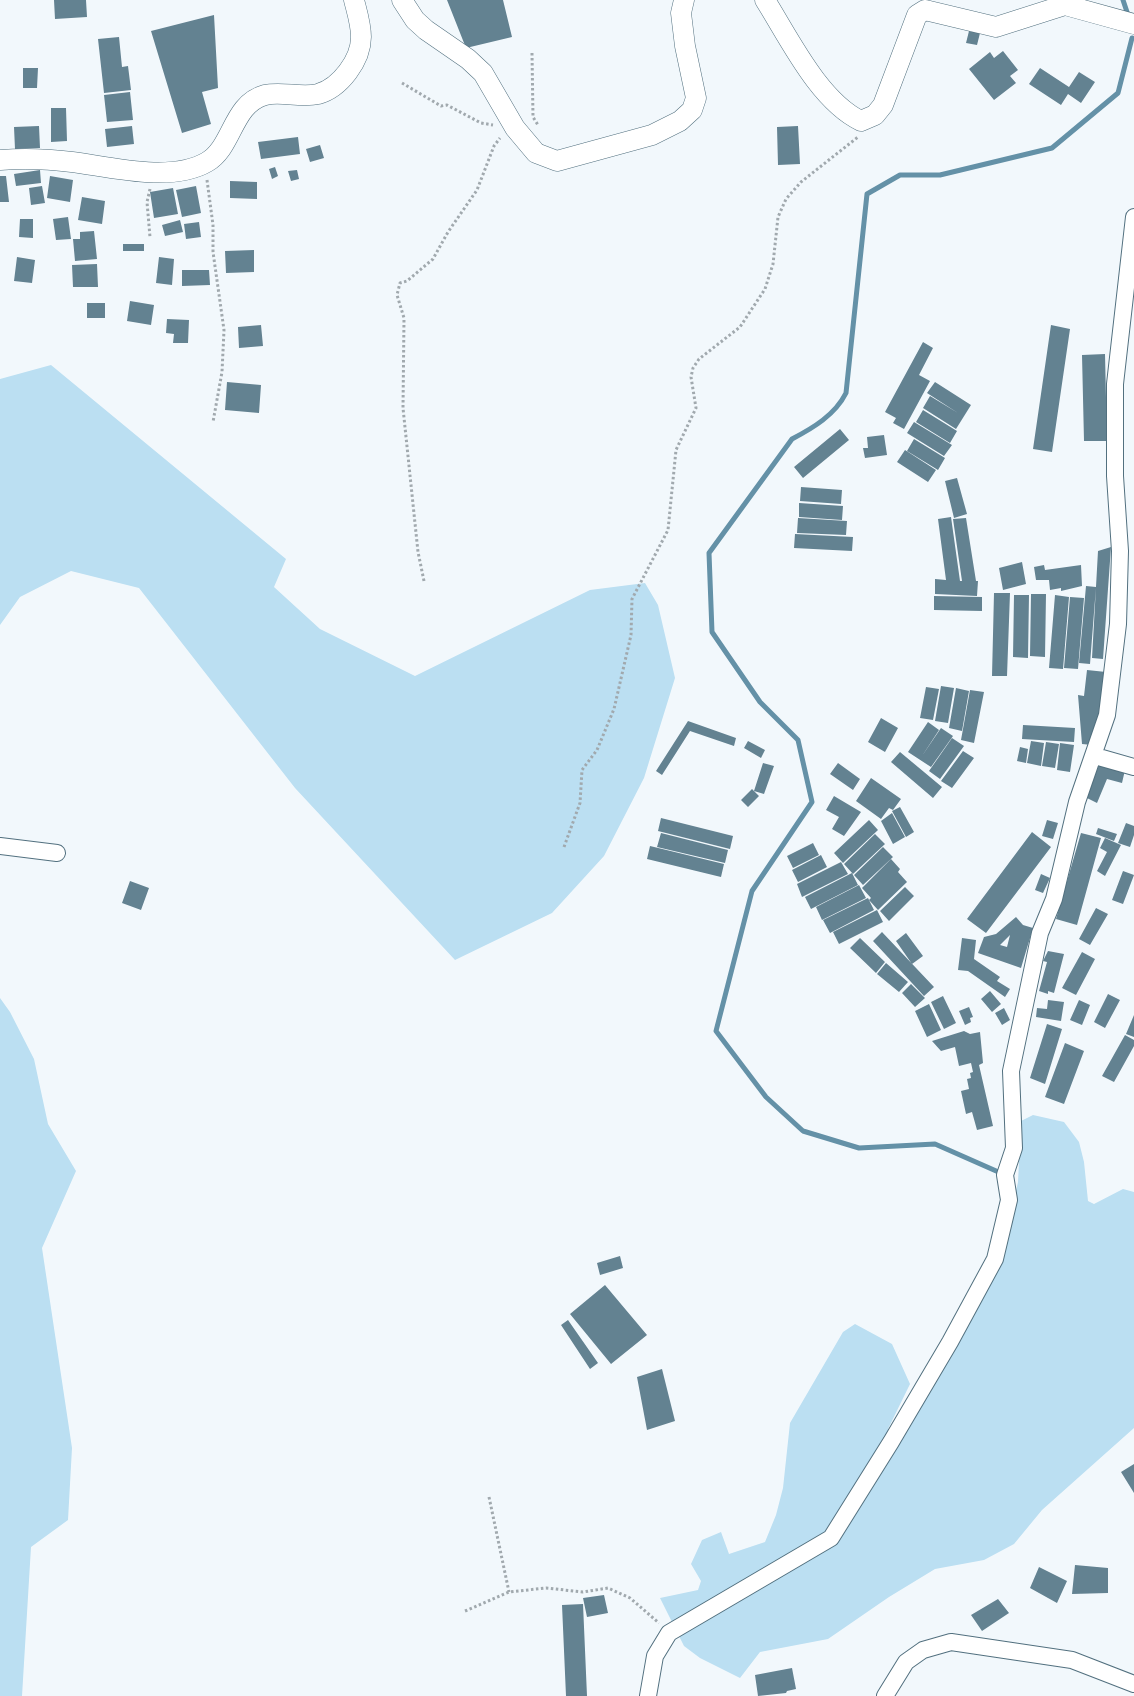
<!DOCTYPE html>
<html>
<head>
<meta charset="utf-8">
<style>
	body { margin:0 }
	canvas { display:block; background:#f2f8fc }
</style>
</head>
<body>
<canvas width="1134" height="1696"></canvas>
<script>
const ctx = document.querySelector('canvas').getContext('2d');
ctx.lineJoin = 'round';
function fillPath(path, color) {
  ctx.fillStyle = color;
  ctx.fill(path, 'evenodd');
}
function trace(path, color, width, dash) {
  ctx.strokeStyle = color;
  ctx.lineWidth = width;
  ctx.lineCap = dash ? 'butt' : 'round';
  ctx.setLineDash(dash || []);
  ctx.stroke(path);
}
fillPath(new Path2D(`
	M51,365L286,559L274,587L320,629L415,676L590,590L645,583L658,605L675,678L644,778L604,856L552,913L455,960L295,788L139,588L71,571L20,597L0,625V379Z
	M0,998L10,1012L34,1059L48,1124L76,1171L42,1248L72,1448L68,1520L31,1547L22,1696H0Z
	M1033,1115L1064,1122L1079,1142L1084,1162L1088,1201L1094,1204L1123,1189L1134,1192V1428L1042,1510L1014,1544L984,1560L935,1569L889,1597L828,1639L760,1652L740,1678L700,1658L684,1646L660,1598L698,1590L701,1581L691,1564L702,1540L721,1532L729,1554L765,1542L776,1515L783,1488L790,1423L843,1332L855,1324L892,1344L910,1384L888,1429L902,1438L997,1271L1018,1182L1021,1121Z`), '#bbdff2');
trace(new Path2D(`
	M1123,0L1128,15
	M1003,1174L935,1144L859,1148L803,1131L766,1097L716,1031L752,891L812,802L798,740L760,702L712,632L709,553L792,439C813,428 835,415 846,393L867,194L900,175H940L1052,148L1118,93L1132,38`), '#6491a7', 5);
fillPath(new Path2D(`
	M54,0H86L87,17L55,19Z
	M447,0H503L512,37L466,48Z
	M214,15L218,88L202,92L211,124L182,133L151,31Z
	M969,31L980,33L977,45L966,43Z
	M119,37L122,67L128,66L131,90L104,93L98,39Z
	M1003,51L1018,70L1010,76L1016,83L994,100L969,69L990,52L994,58Z
	M23,68H38L37,88H23Z
	M1040,68L1069,87L1079,72L1095,82L1081,103L1068,94L1061,105L1029,84Z
	M130,92L133,120L107,122L104,95Z
	M51,108H66L67,141L51,142Z
	M39,126L40,148L15,149L14,127Z
	M132,126L134,144L107,147L105,129Z
	M798,126L800,164L778,165L777,127Z
	M298,137L300,154L261,159L258,142Z
	M320,145L324,158L310,162L306,149Z
	M275,167L278,176L272,179L269,169Z
	M40,170L41,183L16,186L14,174Z
	M297,170L299,179L291,181L288,171Z
	M0,176H6L9,202H0Z
	M50,176L73,180L70,202L47,198Z
	M230,181L257,182V199L230,198Z
	M42,186L45,203L31,205L29,188Z
	M196,186L201,213L182,217L176,190Z
	M173,188L178,214L154,218L150,192Z
	M82,197L105,201L102,224L78,220Z
	M68,217L71,239L56,240L53,219Z
	M20,219H33V238L19,237Z
	M180,220L183,232L165,236L162,225Z
	M199,222L201,237L186,239L184,224Z
	M94,231L97,259L75,261L73,239H80V232Z
	M123,244H144V251H123Z
	M254,250V272L226,273L225,251Z
	M17,257L35,260L32,283L14,281Z
	M159,257L174,259L172,285L156,283Z
	M97,264L98,287H73L72,265Z
	M182,270H209L210,285L182,286Z
	M130,301L154,305L151,325L127,321Z
	M87,303H105V318H87Z
	M167,319L189,320L188,343H173L174,334L166,333Z
	M261,325L263,346L239,348L238,327Z
	M1051,325L1070,329L1052,452L1033,449Z
	M923,342L933,348L919,375L930,381L904,429L893,423L896,418L885,412Z
	M1105,354L1107,441H1084L1082,355Z
	M227,382L261,385L259,413L225,410Z
	M935,382L971,405L956,429L923,408L930,396L958,413L927,393Z
	M923,410L957,431L950,443L916,422Z
	M914,422L952,445L944,456L907,433Z
	M840,429L849,440L803,478L794,467Z
	M884,435L887,455L865,458L863,448H868L867,437Z
	M914,439L945,458L938,470L907,451Z
	M905,450L936,470L928,482L897,462Z
	M957,478L967,514L954,518L945,481Z
	M801,487L842,490L841,504L800,501Z
	M799,503L843,506L842,520L799,517Z
	M951,517L960,581H962L953,519L966,518L976,581H978L977,596L935,594V579L946,580L938,519Z
	M798,518L847,521L846,535L797,533Z
	M795,534L853,537L852,551L794,548Z
	M1111,547L1103,659L1092,658L1098,551Z
	M1022,562L1026,584L1003,590L999,568Z
	M1044,565L1045,570L1081,565L1082,586L1061,591V588L1050,590L1049,580H1036L1034,567Z
	M1086,586L1096,587L1090,664L1079,663Z
	M994,593H1010L1007,676H992Z
	M1031,594H1046L1045,657L1030,656Z
	M1014,595H1029L1028,658L1013,657Z
	M1055,595L1069,597L1063,669L1049,668Z
	M934,596L982,597V611L934,610Z
	M1070,597L1084,598L1078,669L1064,668Z
	M1087,670L1106,672L1097,734L1092,745L1082,744L1078,695L1084,696Z
	M941,686L954,688L948,723L935,721Z
	M926,687L939,689L933,720L920,718Z
	M956,688L969,691L962,731L949,728Z
	M970,690L984,692L974,743L961,740Z
	M881,718L898,728L885,752L868,742Z
	M688,721L736,738L734,746L690,731L662,775L656,771Z
	M928,722L939,730L922,756L941,728L953,736L931,767L908,752Z
	M1023,725L1075,728L1074,742L1022,739Z
	M952,738L964,746L940,779L929,771Z
	M748,741L765,750L761,758L744,748Z
	M1031,741L1044,743L1041,766L1027,763Z
	M1046,742L1059,744L1055,768L1042,766Z
	M1060,743L1074,745L1070,772L1057,770Z
	M1020,747L1028,749L1026,763L1017,761Z
	M963,751L974,758L952,788L941,781Z
	M900,752L942,787L933,798L891,762Z
	M763,763L774,766L764,794L754,791Z
	M838,763L860,779L853,790L830,774Z
	M1100,763L1125,770L1122,783L1107,779L1097,803L1085,797Z
	M871,778L901,799L893,810L889,808L881,819L856,801Z
	M752,789L759,796L748,807L741,800Z
	M834,796L861,812L844,836L832,829L839,817L826,810Z
	M900,807L914,832L906,837L892,811Z
	M892,813L905,837L893,844L881,821Z
	M661,818L733,836L730,849L658,831Z
	M869,820L878,830L843,863L834,853Z
	M1047,820L1058,823L1053,839L1042,836Z
	M1126,823L1134,826V835L1130,847L1118,843Z
	M1098,828L1117,834L1114,841L1096,834Z
	M1032,832L1051,847L986,933L967,919Z
	M661,833L728,850L725,863L657,847Z
	M1081,833L1101,838L1077,925L1056,919Z
	M875,834L885,844L853,874L844,864Z
	M1105,838L1121,845L1105,876L1097,871L1107,852L1100,848Z
	M813,843L819,855L793,868L787,856Z
	M650,846L724,864L721,877L647,859Z
	M883,847L893,857L863,885L854,875Z
	M821,855L827,867L798,882L792,870Z
	M891,859L900,869L898,872L907,882L878,910L869,900L871,898L862,888Z
	M841,862L848,874L802,897L797,884Z
	M1123,871L1134,875L1123,904L1112,900Z
	M852,873L858,885L811,909L805,897Z
	M1041,874L1050,878L1043,893L1035,890Z
	M130,881L149,888L141,910L122,903Z
	M859,885L866,898L822,920L816,907Z
	M905,887L914,896L889,921L880,911Z
	M868,898L874,910L830,933L823,920Z
	M1096,908L1108,914L1090,945L1079,939Z
	M877,910L883,922L839,944L833,932Z
	M1016,917L1023,925L1033,928L1021,968L978,953L984,937L996,934ZM1010,935L1007,947L1000,945Z
	M882,932L934,987L924,996L873,941Z
	M906,933L923,956L912,964L896,941Z
	M860,938L885,962L876,973L850,948Z
	M962,938L976,940L974,959L1000,977L997,981L1010,989L1005,997L968,971L958,970Z
	M1048,951L1064,954L1054,993L1048,991V994L1039,991L1047,962L1043,961Z
	M1082,952L1095,959L1076,995L1062,988Z
	M886,963L908,982L899,992L877,974Z
	M911,984L925,998L915,1007L902,993Z
	M990,991L1001,1004L992,1012L981,999Z
	M1108,994L1120,1000L1105,1028L1094,1022Z
	M943,996L956,1023L944,1029L931,1002Z
	M1048,1000L1064,1002L1061,1021L1036,1017L1037,1008L1047,1009Z
	M1079,1000L1090,1005L1082,1025L1070,1020Z
	M929,1004L941,1030L927,1037L915,1011Z
	M969,1007L973,1017L970,1018L971,1022L965,1025L959,1011Z
	M1004,1008L1010,1020L1002,1025L995,1013Z
	M1134,1015V1037L1126,1034Z
	M1047,1024L1062,1029L1045,1084L1030,1078Z
	M964,1031L970,1034L980,1032L983,1063L979,1065L993,1126L977,1130L972,1112L966,1114L961,1091L969,1089L967,1079L971,1078L970,1073L973,1072L971,1063L959,1066L955,1047L941,1051L932,1041Z
	M1125,1035L1134,1040V1046L1114,1082L1102,1076Z
	M1065,1043L1084,1051L1064,1104L1045,1097Z
	M620,1256L623,1268L600,1275L597,1263Z
	M605,1285L647,1335L611,1364L570,1314Z
	M568,1320L598,1363L590,1369L561,1325Z
	M662,1369L675,1421L647,1430L637,1377Z
	M1134,1464V1493L1121,1472Z
	M1075,1565L1108,1568V1593L1072,1594Z
	M1039,1567L1067,1581L1057,1603L1030,1588Z
	M604,1595L608,1613L587,1617L583,1598Z
	M998,1599L1009,1613L982,1631L971,1615Z
	M583,1604L587,1696H566L562,1605Z
	M792,1668L796,1689L787,1691L786,1693L758,1696L755,1675Z`), '#638291');
const minor = new Path2D(`
	M1095,756L1134,767
	M0,846L57,853
	M648,1696L655,1656L669,1633L831,1538L891,1442L950,1342L995,1259L1009,1200L1005,1175L1014,1148L1011,1071L1040,933L1054,899L1077,802L1107,715L1118,624L1120,551L1115,476V384L1134,217
	M885,1696L906,1662L923,1650L951,1642L1072,1660L1134,1684`);
const tertiary = new Path2D(`
	M402,0L415,20L426,30L468,59L483,73L515,128L536,153L557,161L652,135L680,121L692,110L696,98L685,46L681,13L684,0
	M765,0C789,38 819,101 861,121L875,115L883,105L917,15L925,10L996,27L1065,5L1134,24
	M0,160C24,158 48,159 72,162C110,167 171,183 207,162C233,147 232,104 265,95C281,91 301,98 318,94C340,88 361,60 361,37C361,24 357,12 354,0`);
trace(minor, '#52707f', 18);
trace(tertiary, '#52707f', 21);
trace(new Path2D(`
	M532,53L533,117L538,125
	M402,83L441,106L447,105L481,123L493,125
	M207,180L213,225V252L224,330L222,372L213,422
	M150,189L147,202L150,237
	M424,581L418,552L403,408L404,318L397,295L400,283L407,281L433,259L448,232L477,190L494,146L500,138
	M564,847L580,803L582,770L597,750L614,709L631,635L632,599L668,530L676,450L696,408L691,377L693,368L699,359L740,327L765,289L773,264L778,217L786,199L801,182L858,137
	M489,1497L509,1592
	M465,1611L509,1592L546,1588L583,1592L608,1588L630,1598L659,1623`), '#a1a9ae', 3, [2.5, 2.5]);
trace(minor, '#fff', 16);
trace(tertiary, '#fff', 20);
</script>
</body>
</html>
